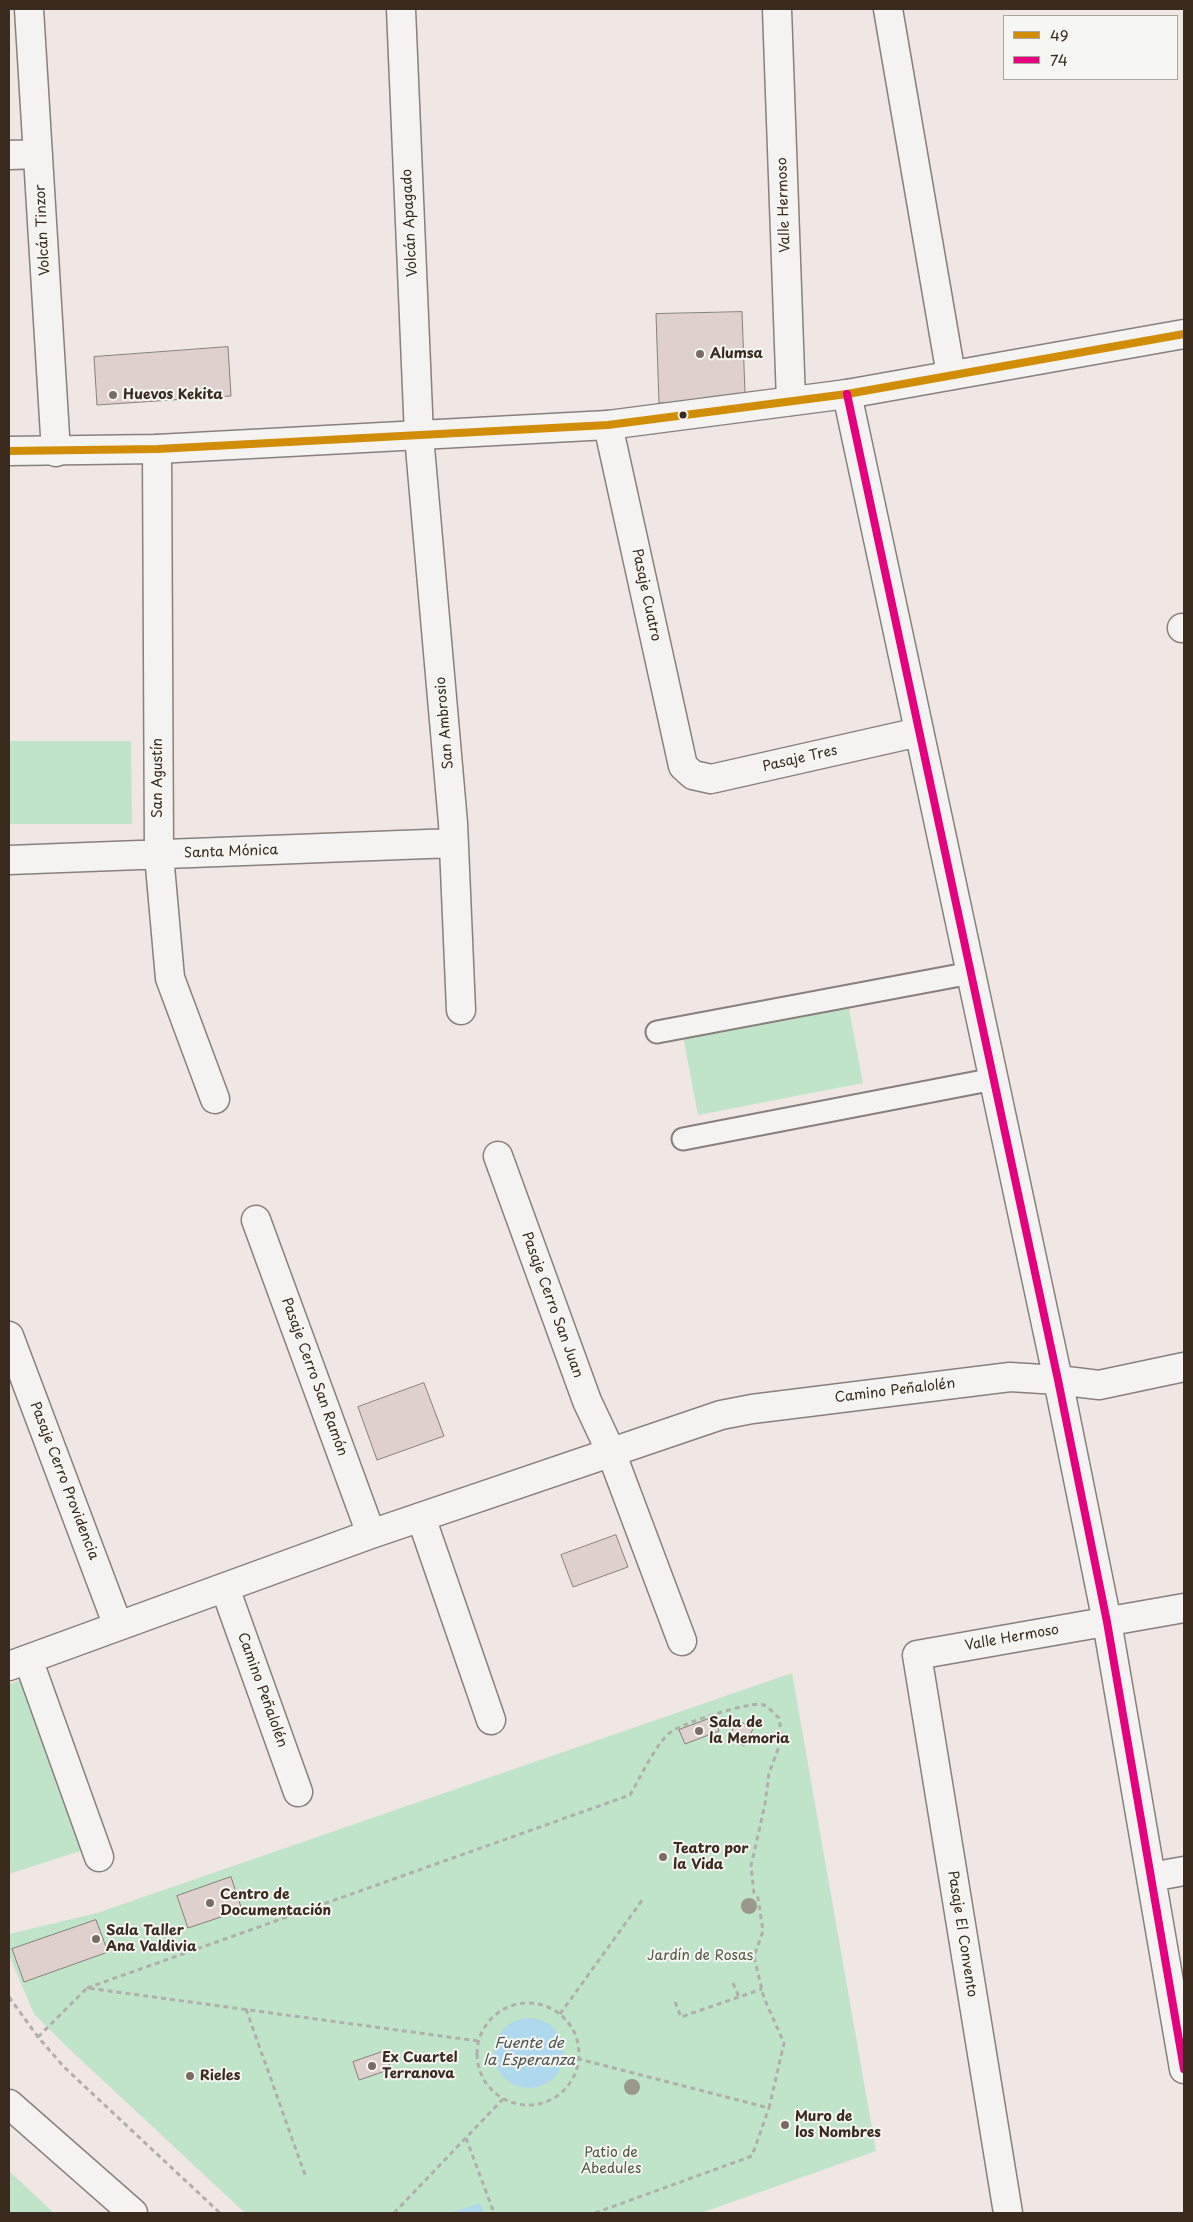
<!DOCTYPE html>
<html>
<head>
<meta charset="utf-8">
<style>
	body { margin:0 }
	#map { position:relative; width:1193px; height:2222px; overflow:hidden; background:#f0e6e4; font-family:"Playpen Sans",sans-serif }
	canvas { display:block }
	.frame { position:absolute; inset:0; border:10px solid #3b2a1e; pointer-events:none }
	.legend { position:absolute; left:1003px; top:15px; width:175px; height:65px; box-sizing:border-box; background:#f6f6f2; border:1px solid #aba49d; margin:0; padding:6px 9px; list-style:none; font-size:15px; color:#3b2a1e }
	.legend li { display:flex; align-items:center; gap:10px; height:25px }
	.legend b { width:25px; border:1px solid #aba49d }
</style>
</head>
<body>
<div id="map">
<canvas width="1193" height="2222"></canvas>
<div class="frame"></div>
<ul class="legend">
<li><b style="height:6px;background:#d18d06"></b>49</li>
<li><b style="height:6px;background:#e5007d"></b>74</li>
</ul>
</div>
<script>
const ctx = document.querySelector('canvas').getContext('2d');
ctx.lineJoin = 'round';
function fillPath(path, color) {
  ctx.fillStyle = color;
  ctx.fill(path, 'evenodd');
}
function trace(path, color, width, dash) {
  ctx.strokeStyle = color;
  ctx.lineWidth = width;
  ctx.lineCap = dash ? 'butt' : 'round';
  ctx.setLineDash(dash || []);
  ctx.stroke(path);
}
function label(font, color, halo, rows, align = 'center') {
  ctx.font = font + ' "Playpen Sans",sans-serif';
  ctx.lineWidth = 4;
  ctx.setLineDash([]);
  ctx.textBaseline = 'middle';
  ctx.strokeStyle = halo;
  ctx.fillStyle = color;
  for (const [text, x, y, turn = 0] of rows) {
    ctx.save();
    ctx.translate(x, y);
    ctx.rotate((+turn || 0) * Math.PI / 180);
    ctx.textAlign = isNaN(turn) ? turn : align;
    if (halo) ctx.strokeText(text, 0, 0);
    ctx.fillText(text, 0, 0);
    ctx.restore();
  }
}
fillPath(new Path2D(`
	M9,741H131L132,824H9Z
	M848,1004L863,1083L698,1115L683,1036Z
	M792,1673L876,2151L701,2213H245L65,2045L34,2014L9,1955V1934L97,1913Z
	M23,1679L83,1850L9,1874V1684Z
	M9,2171L54,2213H9Z`), '#c0e4c8');
fillPath(new Path2D(`
	M494 2053a35 35 0 1 1 70 0a35 35 0 1 1-70 0Z
	M480,2203L484,2213H450Z`), '#add8ee');
const building = new Path2D(`
	M742,312L745,393L733,401L659,403L656,314Z
	M228,347L231,396L97,405L94,357Z
	M424,1383L444,1436L377,1460L358,1407Z
	M616,1535L628,1567L573,1587L561,1555Z
	M714,1717L719,1731L685,1744L679,1730Z
	M738,1720L753,1729L744,1746L729,1737Z
	M231,1877L242,1910L188,1928L177,1896Z
	M96,1920L108,1952L24,1982L12,1949Z
	M385,2051L391,2069L359,2080L353,2062Z`);
fillPath(building, '#dfcfcd');
trace(building, '#88807c', 1);
const lane = new Path2D(`
	M657,1032L971,973
	M683,1139L994,1079`);
const street = new Path2D(`
	M29,9L56,452
	M401,9L419,436L453,823L461,1010
	M777,9L791,401
	M888,9L951,375
	M9,155L38,154
	M847,394L1058,1380L1107,1622L1184,2069
	M608,425L683,766L693,775L711,779L919,732
	M157,449L159,855L170,978L215,1099
	M1182,628H1184
	M9,860L453,843
	M498,1156L587,1401L611,1452L682,1641
	M256,1220L371,1534
	M9,1336L118,1626
	M421,1517L491,1720
	M225,1588L298,1792
	M28,1659L99,1857
	M9,1666L371,1534L721,1415L752,1409L1010,1377L1058,1380L1099,1385L1184,1367
	M1151,1877L1184,1871
	M1008,2213L917,1655L1184,1608`);
const secondary = new Path2D(`
	M9,451L157,449L608,425L847,394L1184,334
	M9,2104L133,2213`);
trace(lane, '#88807c', 25);
trace(street, '#88807c', 31);
trace(secondary, '#88807c', 31);
trace(new Path2D(`
	M733,1983L739,1997
	M87,1988L630,1795C640,1778 657,1741 672,1731C684,1723 752,1700 764,1705C769,1707 774,1714 779,1718L782,1739L769,1773L765,1804L751,1866L754,1893L758,1898L763,1931L754,1957L764,1998L784,2043L769,2108L579,2059
	M9,1997L38,2037L64,2067L220,2213
	M675,2002L681,2017L762,1989
	M477 2054a51 51 0 1 1 102 0a51 51 0 1 1-102 0Z
	M246,2009L305,2175
	M560,2014L643,1899
	M38,2037L87,1988L478,2041
	M466,2138L494,2213
	M394,2213L503,2099
	M595,2213L752,2156L769,2108`), '#b1aeac', 3, [5, 4]);
trace(lane, '#f4f3f1', 21);
trace(street, '#f4f3f1', 28);
trace(secondary, '#f4f3f1', 28);
trace(new Path2D(`
	M9,451L157,449L608,425L847,394L1184,334`), '#d18d06', 8);
trace(new Path2D(`
	M847,394L1058,1380L1107,1622L1184,2069`), '#e5007d', 8);
ctx.fillStyle = '#99988b';
for (const [x, y] of [
	[749,1906],
	[632,2087]
]) {
  ctx.beginPath();
  ctx.arc(x, y, 8, 0, 2 * Math.PI);
  ctx.fill();
}
for (const [x, y, r, color] of [
	[700,354,5,"#7a6c63"],
	[113,395,5,"#7a6c63"],
	[683,415,4.5,"#3b2a1e"],
	[699,1731,5,"#7a6c63"],
	[663,1857,5,"#7a6c63"],
	[210,1903,5,"#7a6c63"],
	[96,1939,5,"#7a6c63"],
	[372,2066,5,"#7a6c63"],
	[190,2076,5,"#7a6c63"],
	[785,2125,5,"#7a6c63"]
]) {
  const dot = new Path2D();
  dot.arc(x, y, r, 0, 2 * Math.PI);
  ctx.fillStyle = color;
  ctx.fill(dot);
  trace(dot, '#f6f6f2', 2);
}
label('14px', '#3b2a1e', '#f6f6f2', [
	["Valle Hermoso",784,205,-92],
	["Volcán Apagado",410,223,-93],
	["Volcán Tinzor",43,230,-93],
	["Pasaje Cuatro",646,595,78],
	["San Ambrosio",445,723,-95],
	["Pasaje Tres",800,759,-13],
	["San Agustín",158,778,-90],
	["Santa Mónica",231,852,-2],
	["Pasaje Cerro San Juan",552,1305,70],
	["Pasaje Cerro San Ramón",314,1377,70],
	["Camino Peñalolén",895,1391,-7],
	["Pasaje Cerro Providencia",64,1481,69],
	["Valle Hermoso",1012,1638,-10],
	["Camino Peñalolén",262,1690,70],
	["Pasaje El Convento",962,1934,81]
]);
label('bold 14px', '#3b2a1e', '#f6f6f2', [
	["Alumsa",710,354],
	["Huevos Kekita",123,395],
	["Sala de",709,1723],
	["la Memoria",709,1739],
	["Teatro por",673,1849],
	["la Vida",673,1865],
	["Centro de",220,1895],
	["Documentación",220,1911],
	["Sala Taller",106,1931],
	["Ana Valdivia",106,1947],
	["Ex Cuartel",382,2058],
	["Terranova",382,2074],
	["Rieles",200,2076],
	["Muro de",795,2117],
	["los Nombres",795,2133]
], 'left');
label('14px', '#525843', '#f6f6f2', [
	["Jardín de Rosas",700,1956],
	["Patio de",611,2153],
	["Abedules",611,2169]
]);
label('italic 15px', '#505453', '#f6f6f2', [
	["Fuente de",529,2044],
	["la Esperanza",529,2061]
]);
</script>
</body>
</html>
